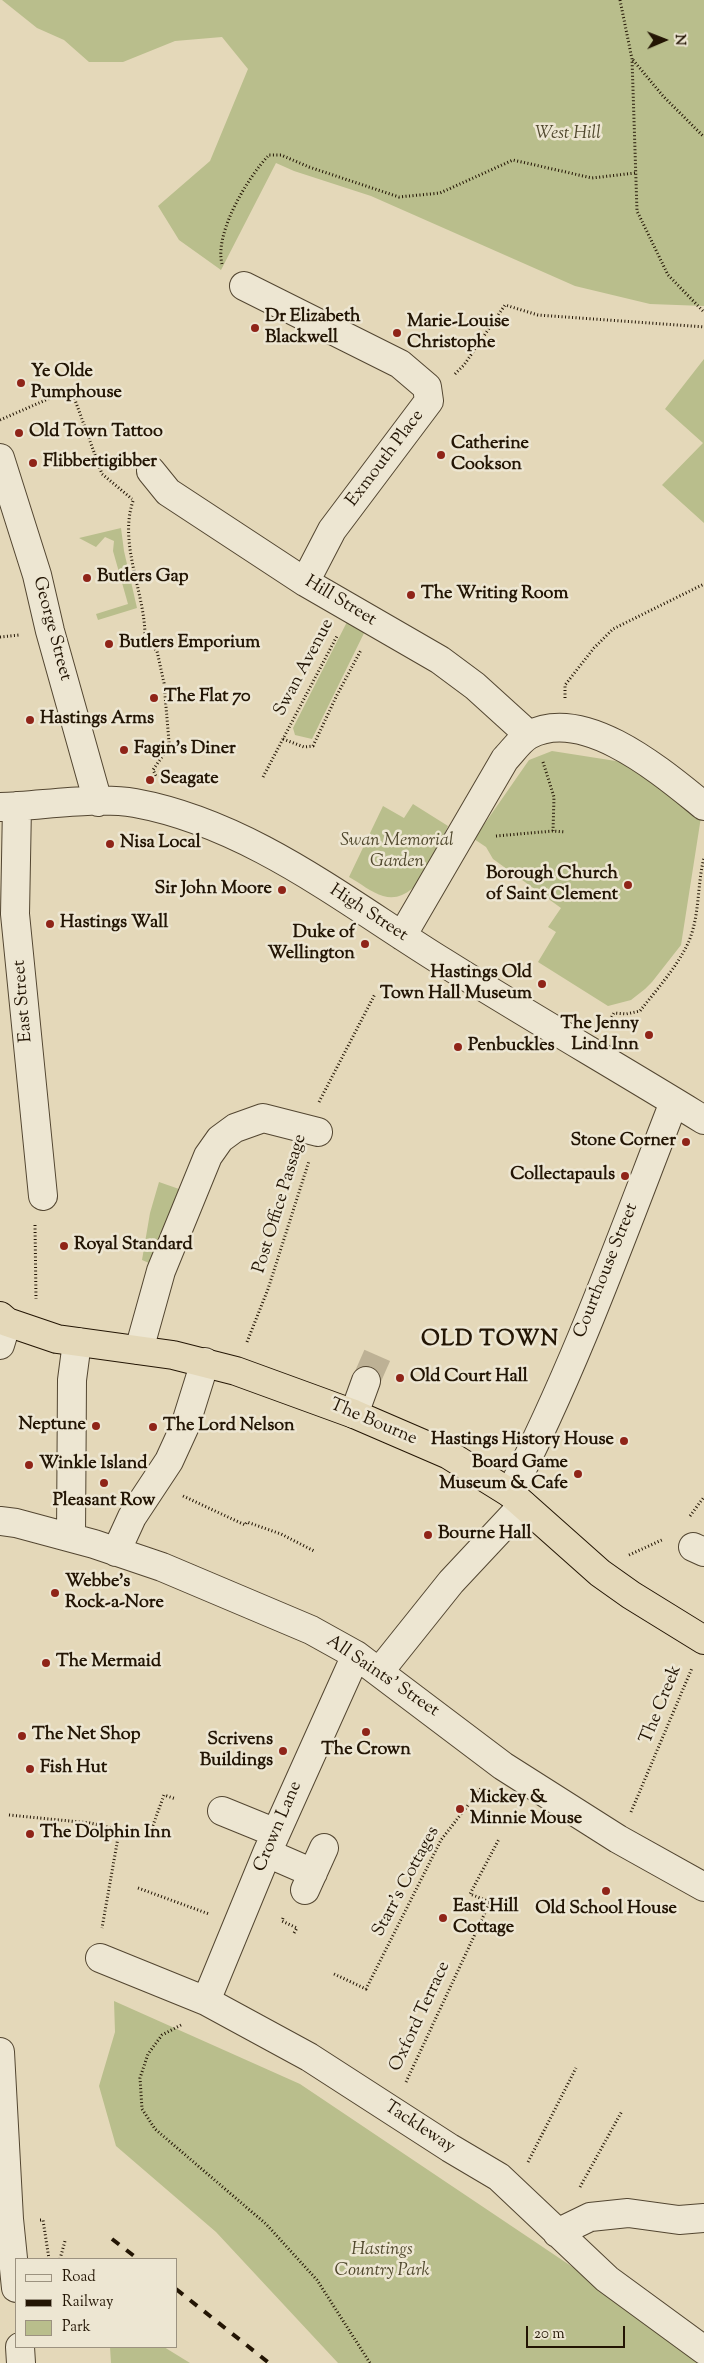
<!DOCTYPE html>
<html>
<head>
<meta charset="utf-8">
<style>
	body { margin:0 }
	#map { position:relative; width:704px; height:2363px; overflow:hidden; background:#e4d8b9; font-family:"Sorts Mill Goudy",serif }
	canvas { display:block }
	.legend { position:absolute; left:15px; top:2258px; width:162px; height:90px; box-sizing:border-box; background:#ede6d2; border:1px solid #9c9280; margin:0; padding:6px 9px; list-style:none; font-size:15px; color:#231504 }
	.legend li { display:flex; align-items:center; gap:10px; height:25px }
	.legend b { width:25px; border:1px solid #9c9280 }
	.north { position:absolute; left:639px; top:15px; width:50px; height:50px; -webkit-text-stroke:4px #ede6d2; paint-order:stroke; rotate:89deg; font-size:14px; font-weight:700; line-height:20px; text-align:center; color:#231504 }
	.north::after { content:''; display:block; margin:auto; width:18px; height:22px; background:#231504; clip-path:polygon(50% 0,100% 100%,50% 72%,0 100%) }
	.scale { position:absolute; left:526px; top:2326px; width:99px; height:22px; box-sizing:border-box; border:2px solid #231504; border-top:0; padding-left:6px; font-size:15px; line-height:18px; white-space:nowrap; color:#231504; -webkit-text-stroke:4px #ede6d2; paint-order:stroke }
</style>
</head>
<body>
<div id="map">
<canvas width="704" height="2363"></canvas>
<ul class="legend">
<li><b style="height:6px;background:#ede6d2"></b>Road</li>
<li><b style="height:6px;background:#231504"></b>Railway</li>
<li><b style="height:14px;background:#b9be8c"></b>Park</li>
</ul>
<div class="north">N</div>
<div class="scale">20 m</div>
</div>
<script>
const ctx = document.querySelector('canvas').getContext('2d');
ctx.lineJoin = 'round';
function fillPath(path, color) {
  ctx.fillStyle = color;
  ctx.fill(path, 'evenodd');
}
function trace(path, color, width, dash) {
  ctx.strokeStyle = color;
  ctx.lineWidth = width;
  ctx.lineCap = dash ? 'butt' : 'round';
  ctx.setLineDash(dash || []);
  ctx.stroke(path);
}
function label(font, color, halo, rows, align = 'center') {
  ctx.font = font + ' "Sorts Mill Goudy",serif';
  ctx.lineWidth = 5;
  ctx.setLineDash([]);
  ctx.textBaseline = 'middle';
  ctx.strokeStyle = halo;
  ctx.fillStyle = color;
  for (const [text, x, y, turn = 0] of rows) {
    ctx.save();
    ctx.translate(x, y);
    ctx.rotate((+turn || 0) * Math.PI / 180);
    ctx.textAlign = isNaN(turn) ? turn : align;
    if (halo) ctx.strokeText(text, 0, 0);
    ctx.fillText(text, 0, 0);
    ctx.restore();
  }
}
fillPath(new Path2D(`
	M2,0H704V306L650,304L575,286L371,196L294,171L276,163L221,270L179,240L158,206L210,161L248,69L222,37L175,41L123,62H89L64,40L37,28Z
	M704,359V523L662,485L703,443L665,409Z
	M121,528L124,551L137,608L98,620L96,614L128,604L113,551L114,541L105,537L96,547L79,538Z
	M349,618L368,625L312,739L295,735L293,728Z
	M552,751L635,764L701,817L681,945L652,982L645,989L631,1000L608,1006L538,962L556,932L548,927L561,908L493,859L486,847L474,839L529,760Z
	M413,804L448,826C436,851 419,906 383,896C372,893 360,883 349,877L383,806L404,818Z
	M159,1182L179,1189L149,1263L142,1260L150,1213Z
	M114,2001L300,2084L577,2270L703,2363H338L216,2232L116,2146L99,2086L115,2032Z
	M110,2347H164L190,2363H111Z`), '#b9be8c');
trace(new Path2D(`
	M366,1381L380,1349`), '#bdb195', 28, [28, 14]);
const minor = new Path2D(`
	M244,286L400,364L427,387L429,401L332,530L305,582
	M0,458L37,575L50,631L98,802
	M151,471L168,492L305,582L440,660L475,686L529,735
	M17,806L15,914L43,1196
	M0,807C41,806 95,796 135,803C250,824 346,902 443,962C529,1016 618,1067 704,1120
	M402,936L505,759C512,752 520,740 529,735C585,705 664,774 704,806
	M0,1345L7,1322
	M139,1350L161,1271L208,1156L220,1139L235,1128L263,1118L318,1132
	M354,1414L366,1381
	M510,1493C575,1368 623,1233 674,1102
	M0,1521L16,1523L94,1544L162,1567L311,1630L356,1655L503,1766L618,1839L704,1887
	M71,1537L72,1380L77,1342
	M693,1547L704,1552
	M116,1552L132,1517L169,1461L185,1426L205,1362
	M379,1672L451,1582L523,1505
	M222,1811L276,1833
	M267,1853L313,1873
	M305,1890L324,1848
	M100,1958L206,2001L309,2057L450,2148L499,2177L607,2279L704,2350
	M206,2001L267,1853L356,1655
	M0,2052L9,2219L16,2288
	M557,2233L590,2217L628,2213L679,2220L704,2218
	M20,2347L21,2363`);
const highway = new Path2D(`
	M0,1316L7,1322L57,1339L173,1355L236,1371L354,1414L449,1455L510,1493L600,1573L631,1595L704,1640`);
trace(minor, '#534631', 30);
trace(highway, '#231504', 30);
trace(new Path2D(`
	M620,0L632,59L637,211L668,275L704,312
	M633,60L663,96L704,137
	M222,264C214,233 248,177 269,155H281L309,167L399,197L440,193L513,160L592,178L635,173
	M455,374L464,365L505,305L538,315L704,327
	M0,420L71,389L102,474L132,499
	M133,501C118,545 146,594 145,639L157,651L164,683L169,742L168,748L153,770L156,776
	M0,637L19,635
	M565,698V685L594,648L613,629L704,584
	M283,739L304,747L313,746L337,695L361,650
	M543,762L554,797L553,831
	M263,777L337,636
	M496,836L553,831L565,832
	M606,1026L614,1013L626,1014L640,1011C657,989 678,966 689,941C700,914 697,885 704,858
	M319,1102L375,994
	M35,1225L36,1299
	M247,1342L268,1289L309,1161
	M183,1496L245,1525L247,1522L281,1534L314,1551
	M690,1516L704,1497
	M629,1555L664,1539
	M631,1812L692,1668
	M9,1815L90,1823L117,1829L119,1832L102,1928
	M118,1830L148,1839L164,1795L176,1799
	M138,1888L209,1914
	M283,1918L282,1921L297,1928L294,1933
	M334,1974L366,1989L441,1840L482,1787
	M181,2025L162,2035L148,2054L140,2078L142,2109L155,2129L266,2224L317,2280L370,2363
	M406,2082L490,1902L470,1894L499,1839
	M528,2162L576,2068
	M580,2187L622,2111
	M40,2220H43L49,2259
	M60,2259L65,2241`), '#231504', 3, [1, 2.5]);
trace(minor, '#ede6d2', 28);
trace(highway, '#e4d8b9', 28);
trace(new Path2D(`
	M112,2239L138,2259
	M176,2289L269,2363`), '#231504', 4, [9, 9]);
for (const [x, y, r, color] of [
	[255,328,5,"#8f2418"],
	[397,333,5,"#8f2418"],
	[21,383,5,"#8f2418"],
	[19,433,5,"#8f2418"],
	[441,455,5,"#8f2418"],
	[33,463,5,"#8f2418"],
	[87,578,5,"#8f2418"],
	[411,595,5,"#8f2418"],
	[109,644,5,"#8f2418"],
	[154,698,5,"#8f2418"],
	[30,720,5,"#8f2418"],
	[124,750,5,"#8f2418"],
	[150,780,5,"#8f2418"],
	[110,844,5,"#8f2418"],
	[628,885,5,"#8f2418"],
	[282,890,5,"#8f2418"],
	[50,924,5,"#8f2418"],
	[365,944,5,"#8f2418"],
	[542,984,5,"#8f2418"],
	[649,1035,5,"#8f2418"],
	[458,1047,5,"#8f2418"],
	[686,1142,5,"#8f2418"],
	[625,1176,5,"#8f2418"],
	[64,1246,5,"#8f2418"],
	[400,1378,5,"#8f2418"],
	[96,1426,5,"#8f2418"],
	[153,1427,5,"#8f2418"],
	[624,1441,5,"#8f2418"],
	[29,1465,5,"#8f2418"],
	[578,1474,5,"#8f2418"],
	[104,1483,5,"#8f2418"],
	[428,1535,5,"#8f2418"],
	[55,1593,5,"#8f2418"],
	[46,1663,5,"#8f2418"],
	[366,1732,5,"#8f2418"],
	[22,1736,5,"#8f2418"],
	[283,1751,5,"#8f2418"],
	[30,1769,5,"#8f2418"],
	[460,1809,5,"#8f2418"],
	[30,1834,5,"#8f2418"],
	[606,1891,5,"#8f2418"],
	[443,1918,5,"#8f2418"]
]) {
  const dot = new Path2D();
  dot.arc(x, y, r, 0, 2 * Math.PI);
  ctx.fillStyle = color;
  ctx.fill(dot);
  trace(dot, '#ede6d2', 2);
}
label('italic 18px', '#50482d', '#ede6d2', [
	["West Hill",568,135],
	["Swan Memorial",397,842],
	["Garden",397,863],
	["Hastings",382,2251],
	["Country Park",382,2272]
]);
label('bold 18px', '#231504', '#ede6d2', [
	["Dr Elizabeth",265,318],
	["Blackwell",265,339],
	["Marie-Louise",407,323],
	["Christophe",407,344],
	["Ye Olde",31,373],
	["Pumphouse",31,394],
	["Old Town Tattoo",29,433],
	["Catherine",451,445],
	["Cookson",451,466],
	["Flibbertigibber",43,463],
	["Butlers Gap",97,578],
	["The Writing Room",421,595],
	["Butlers Emporium",119,644],
	["The Flat 70",164,698],
	["Hastings Arms",40,720],
	["Fagin's Diner",134,750],
	["Seagate",160,780],
	["Nisa Local",120,844],
	["Borough Church",618,875,"right"],
	["of Saint Clement",618,896,"right"],
	["Sir John Moore",272,890,"right"],
	["Hastings Wall",60,924],
	["Duke of",355,934,"right"],
	["Wellington",355,955,"right"],
	["Hastings Old",532,974,"right"],
	["Town Hall Museum",532,995,"right"],
	["The Jenny",639,1025,"right"],
	["Lind Inn",639,1046,"right"],
	["Penbuckles",468,1047],
	["Stone Corner",676,1142,"right"],
	["Collectapauls",615,1176,"right"],
	["Royal Standard",74,1246],
	["Old Court Hall",410,1378],
	["Neptune",86,1426,"right"],
	["The Lord Nelson",163,1427],
	["Hastings History House",614,1441,"right"],
	["Board Game",568,1464,"right"],
	["Museum & Cafe",568,1485,"right"],
	["Winkle Island",39,1465],
	["Pleasant Row",104,1502,"center"],
	["Bourne Hall",438,1535],
	["Webbe's",65,1583],
	["Rock-a-Nore",65,1604],
	["The Mermaid",56,1663],
	["The Net Shop",32,1736],
	["Scrivens",273,1741,"right"],
	["Buildings",273,1762,"right"],
	["The Crown",366,1751,"center"],
	["Fish Hut",40,1769],
	["Mickey &",470,1799],
	["Minnie Mouse",470,1820],
	["The Dolphin Inn",40,1834],
	["East Hill",453,1908],
	["Cottage",453,1929],
	["Old School House",606,1910,"center"]
], 'left');
label('18px', '#231504', '#ede6d2', [
	["Exmouth Place",386,459,-53],
	["Hill Street",340,602,31],
	["George Street",51,629,75],
	["Swan Avenue",305,668,-62],
	["High Street",368,914,33],
	["East Street",24,1001,-95],
	["Post Office Passage",281,1204,-73],
	["Courthouse Street",607,1271,-68],
	["The Bourne",373,1423,23],
	["All Saints' Street",382,1677,34],
	["The Creek",662,1705,-68],
	["Crown Lane",279,1827,-67],
	["Starr's Cottages",407,1882,-62],
	["Oxford Terrace",421,2017,-65],
	["Tackleway",419,2128,33]
]);
ctx.letterSpacing = '1px';
label('bold 22px', '#231504', '#ede6d2', [
	["OLD TOWN",490,1341]
]);
ctx.letterSpacing = '0px';
</script>
</body>
</html>
